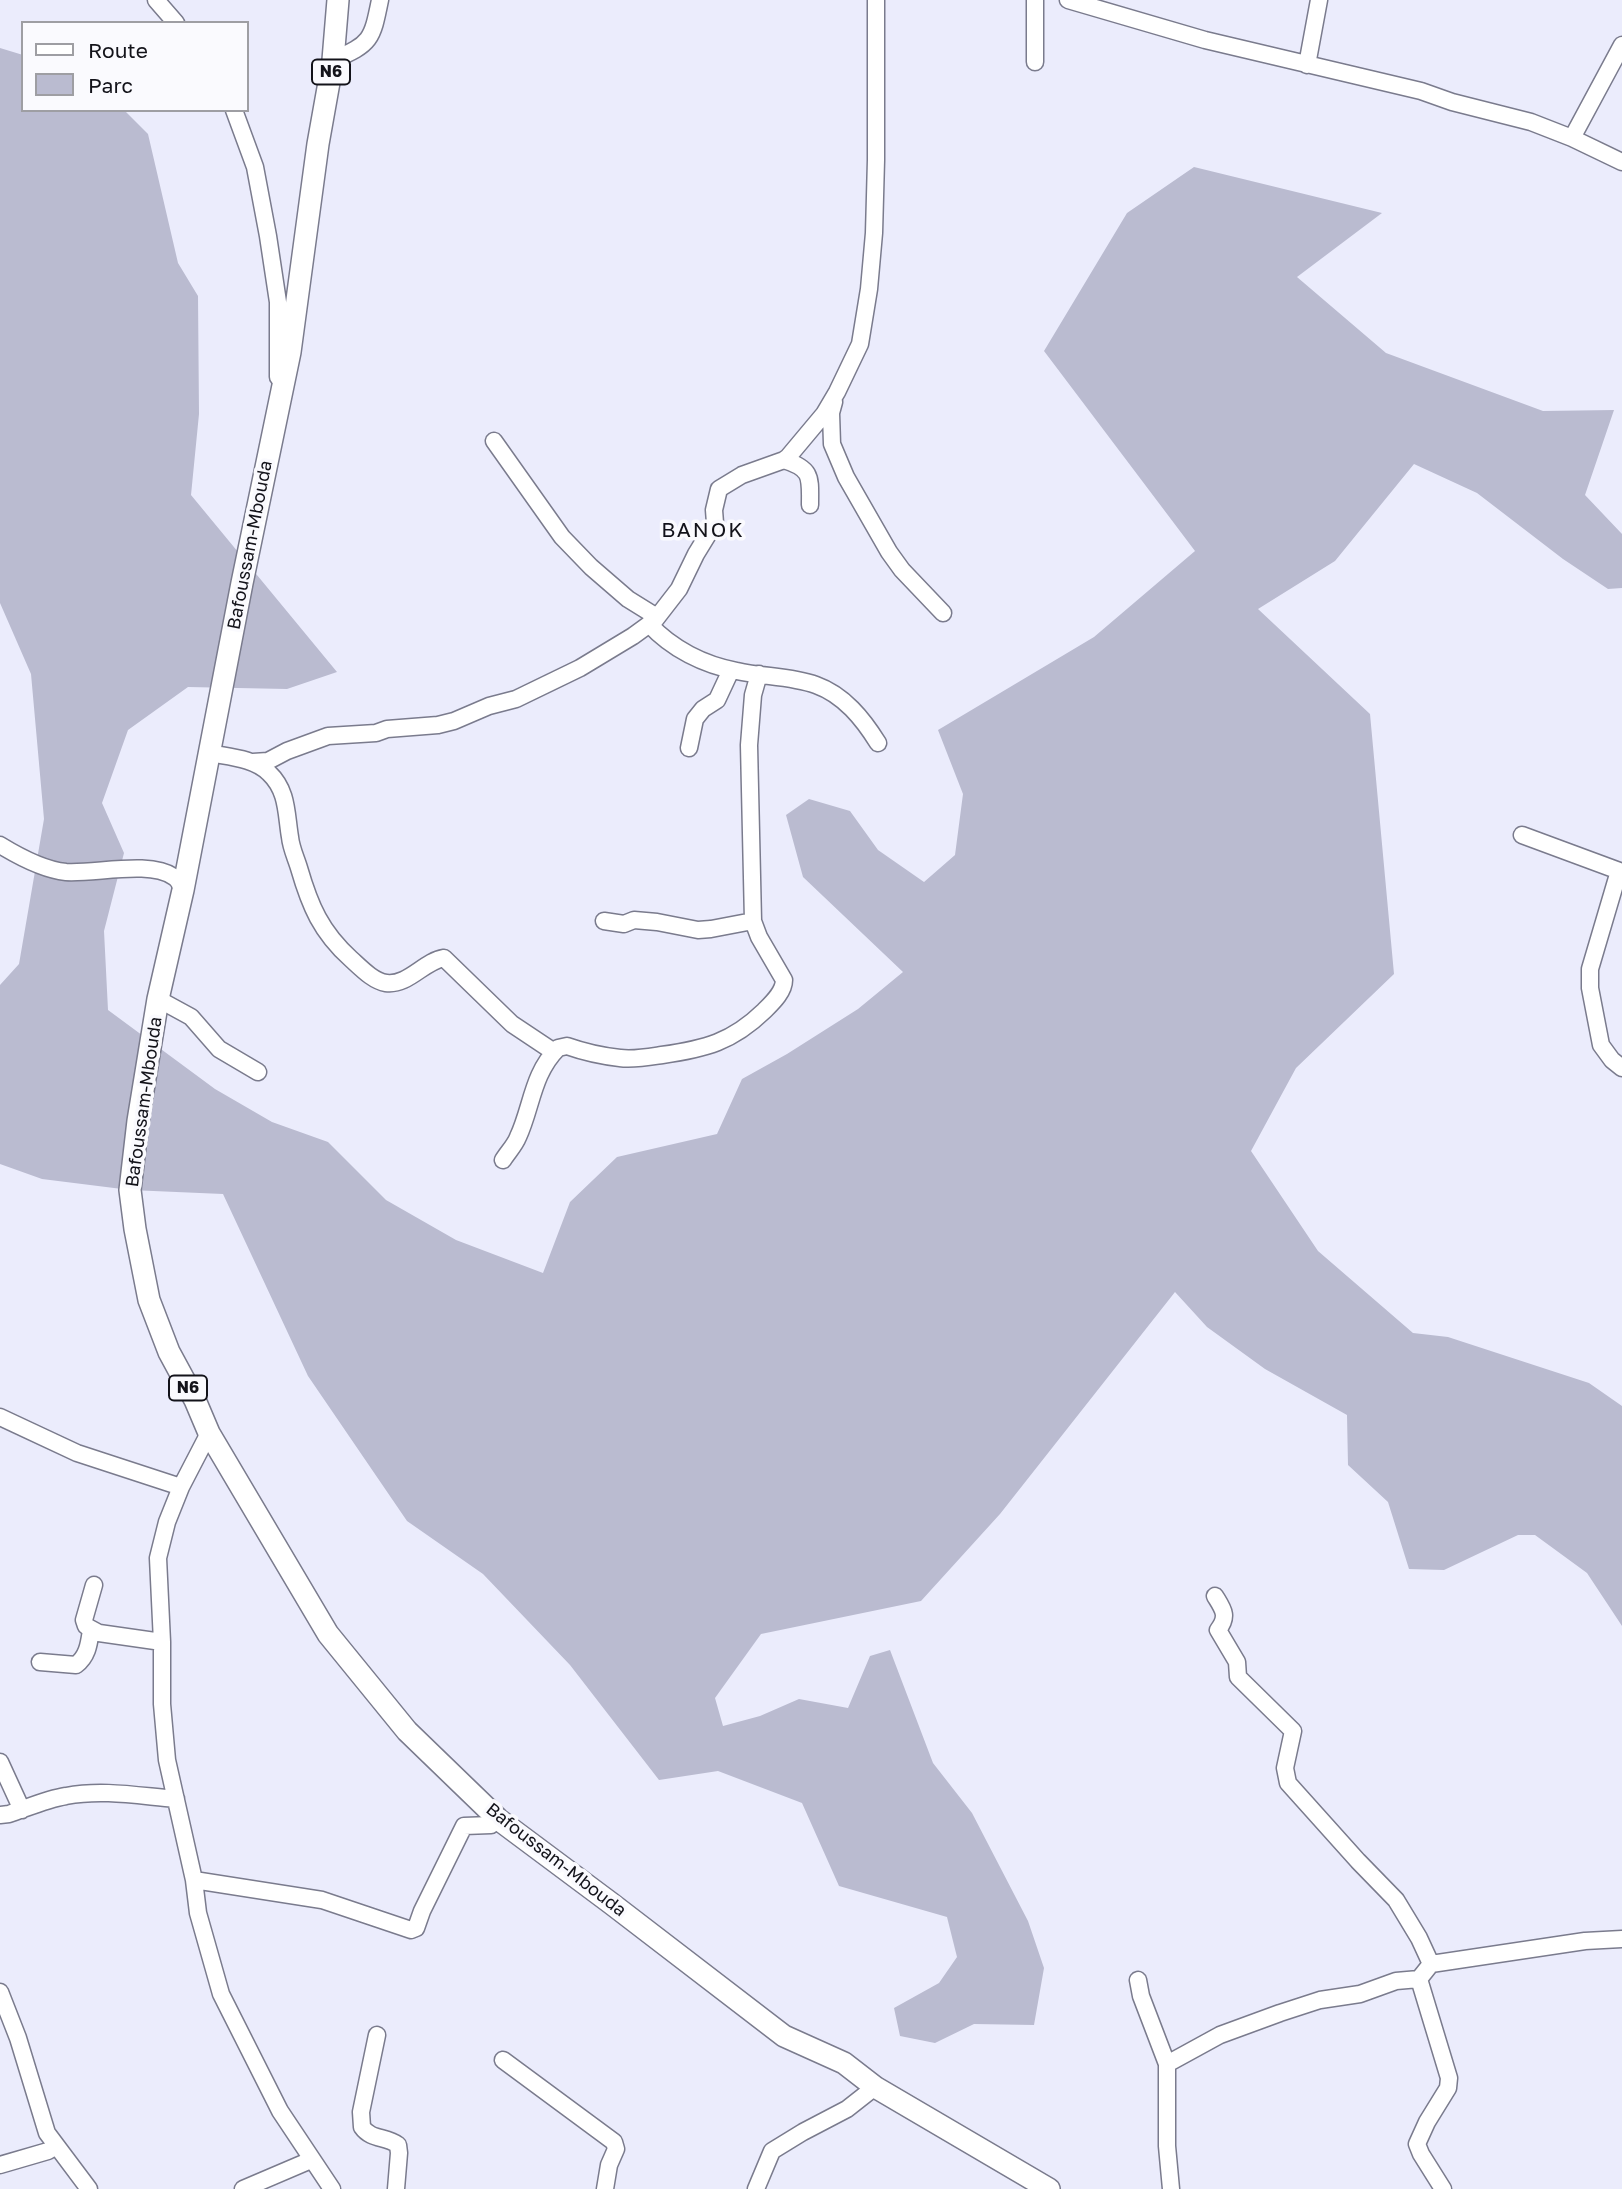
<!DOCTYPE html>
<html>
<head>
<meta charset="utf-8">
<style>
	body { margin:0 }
	#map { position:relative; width:1622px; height:2189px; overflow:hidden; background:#ebecfc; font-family:"Golos Text",sans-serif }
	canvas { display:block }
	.legend { position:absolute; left:21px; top:21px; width:228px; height:91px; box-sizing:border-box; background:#fafafe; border:2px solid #9e9ea3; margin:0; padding:9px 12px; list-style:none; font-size:21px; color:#13131a }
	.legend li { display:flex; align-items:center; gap:14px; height:35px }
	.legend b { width:35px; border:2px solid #9e9ea3 }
</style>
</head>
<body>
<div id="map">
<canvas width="1622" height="2189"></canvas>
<ul class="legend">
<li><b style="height:9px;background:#fff"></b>Route</li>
<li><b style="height:19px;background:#babbd0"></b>Parc</li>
</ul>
</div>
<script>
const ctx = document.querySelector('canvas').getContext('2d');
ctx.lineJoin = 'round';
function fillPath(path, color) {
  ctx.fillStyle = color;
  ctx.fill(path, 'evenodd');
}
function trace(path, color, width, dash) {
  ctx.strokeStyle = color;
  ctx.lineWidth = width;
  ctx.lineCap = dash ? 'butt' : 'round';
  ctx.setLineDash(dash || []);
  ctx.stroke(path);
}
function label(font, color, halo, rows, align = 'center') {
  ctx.font = font + ' "Golos Text",sans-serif';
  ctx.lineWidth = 7;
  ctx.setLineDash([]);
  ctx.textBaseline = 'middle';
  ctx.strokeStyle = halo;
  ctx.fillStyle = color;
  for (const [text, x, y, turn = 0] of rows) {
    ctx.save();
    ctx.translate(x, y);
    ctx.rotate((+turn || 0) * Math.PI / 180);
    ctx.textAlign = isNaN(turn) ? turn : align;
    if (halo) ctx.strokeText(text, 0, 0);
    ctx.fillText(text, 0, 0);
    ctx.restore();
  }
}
fillPath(new Path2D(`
	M0,48L23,55V110H124L148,134L178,263L198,296L199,414L191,495L337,672L287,689L188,687L128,730L102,803L124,853L104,931L108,1010L215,1089L272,1122L328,1142L386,1200L456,1240L543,1273L570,1202L617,1157L717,1134L742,1079L787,1054L858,1009L903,972L803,877L786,815L809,799L850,811L878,850L924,882L955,855L963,794L938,730L1094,637L1195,551L1044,351L1127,213L1194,167L1382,213L1297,277L1386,353L1543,411L1614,410L1585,495L1622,534V588L1608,589L1563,559L1477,493L1414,464L1335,561L1258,609L1370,714L1394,974L1296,1068L1251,1151L1318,1251L1413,1333L1448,1337L1589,1383L1622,1406V1626L1587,1573L1535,1535H1518L1444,1570L1409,1569L1388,1502L1348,1465L1347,1415L1265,1369L1207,1327L1175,1292L1000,1514L921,1601L761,1634L715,1698L723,1726L760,1716L799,1699L848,1708L870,1656L890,1650L933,1763L972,1813L1028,1921L1044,1968L1034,2025L974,2024L935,2043L900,2036L894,2008L939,1983L957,1957L947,1917L839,1886L802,1803L718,1771L659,1780L570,1665L483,1574L407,1521L308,1376L223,1194L130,1190L42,1179L0,1164V985L19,964L44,819L31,674L0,603Z`), '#babbd0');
const minor = new Path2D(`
	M156,0L176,23
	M1068,0L1205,40L1421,91L1452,102L1531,122L1572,138L1622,162
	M333,60C371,44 372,40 380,0
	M1035,62V0
	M1307,65L1319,0
	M234,110L255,167L268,236L278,302V377
	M1572,138L1622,45
	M834,402L831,413L832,444L846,477L889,552L902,570L943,613
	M494,441L562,537L591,567L628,599L657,617
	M784,460C813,469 810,478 810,505
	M649,624C672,649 704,665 737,671C763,677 791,676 816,685C844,695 863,719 878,743
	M689,748L695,719L703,709L717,700L731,670
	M209,753C229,757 254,758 269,773C288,791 286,814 290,837C291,848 296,858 299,868C310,906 321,932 351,959C361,968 373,981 386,983C408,986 424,961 444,958L512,1024L554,1052
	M253,762L268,761L287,751L328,736L376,733L387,729L438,725L454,721L489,706L516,699L580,668L633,636L655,620L679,589L696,554L715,523L714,510L719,489L742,475L784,460L788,457L824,414L837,392L860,344L869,289L874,233L876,160V0
	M1522,835L1622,872
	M0,845C18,856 45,870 66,872C96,874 150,860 174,877C178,879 181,886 183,890
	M1619,871L1590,969V988L1601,1045L1612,1060L1622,1068
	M604,921L624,924L634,920L657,922L698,930L711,929L753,921
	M158,999L191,1017L219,1049L258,1072
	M503,1160C508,1152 515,1145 518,1137C532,1107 532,1074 558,1048L567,1046C584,1052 602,1056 620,1058C633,1060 649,1057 662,1055C705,1049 732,1042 764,1011C772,1003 784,992 784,980L759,937L753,921L749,745L753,695L759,674
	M0,1417L77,1453L181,1487
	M209,1433L181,1487L167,1522L158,1558L162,1642V1704L167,1760L194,1880L198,1913L221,1994L280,2111L332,2189
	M94,1585L84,1620L86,1626L99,1633L162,1642
	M1215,1596C1223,1609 1229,1616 1218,1630L1237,1662L1238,1677L1293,1731L1285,1768L1288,1783L1358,1861L1396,1900L1419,1938L1431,1964
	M40,1662L76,1665C88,1656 89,1643 91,1630
	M0,1762L22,1810
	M0,1815L9,1814C27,1808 47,1799 66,1796C103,1789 139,1796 176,1799
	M194,1880L322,1900L411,1930L416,1928L422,1911L464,1826L491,1825L498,1819
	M1419,1979L1449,2078L1448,2088L1427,2122L1417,2144L1421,2154L1443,2189
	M1138,1980L1141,1996L1167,2064V2146L1171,2189
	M0,1992L18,2038L47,2133L89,2189
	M377,2035L361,2112L362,2127C371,2140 386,2136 398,2145L399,2153L396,2189
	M503,2060L614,2142L616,2149L609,2165L605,2189
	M1167,2064L1220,2035L1280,2013L1320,2000L1360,1994L1396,1981L1419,1979L1431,1964L1585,1941L1622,1939
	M0,2165L48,2151L56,2146
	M243,2189L311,2160
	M756,2189L772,2151L803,2132L847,2109L875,2087`);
const highway = new Path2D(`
	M338,0L333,60L318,144L290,352L242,583L183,890L158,999L138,1121L130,1190L135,1229L149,1300L169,1352L195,1400L209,1433L328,1634L407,1731L498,1819L612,1904L784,2036L844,2063L875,2087L1049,2189`);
trace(minor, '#7a7b8d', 19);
trace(highway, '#7a7b8d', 24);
trace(minor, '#fff', 16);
trace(highway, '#fff', 21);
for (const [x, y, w] of [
	[331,72,38],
	[188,1388,38]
]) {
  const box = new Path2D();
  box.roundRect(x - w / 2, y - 12.5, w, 25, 5);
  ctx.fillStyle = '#fafafe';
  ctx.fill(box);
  trace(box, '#13131a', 2);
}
label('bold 16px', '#13131a', null, [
	["N6",331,72],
	["N6",188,1388]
]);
label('18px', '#13131a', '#fafafe', [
	["Bafoussam-Mbouda",250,545,-79],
	["Bafoussam-Mbouda",144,1102,-82],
	["Bafoussam-Mbouda",556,1860,38]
]);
ctx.letterSpacing = '2px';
label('21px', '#13131a', '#fafafe', [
	["BANOK",703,530]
]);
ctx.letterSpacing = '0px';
</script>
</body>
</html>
